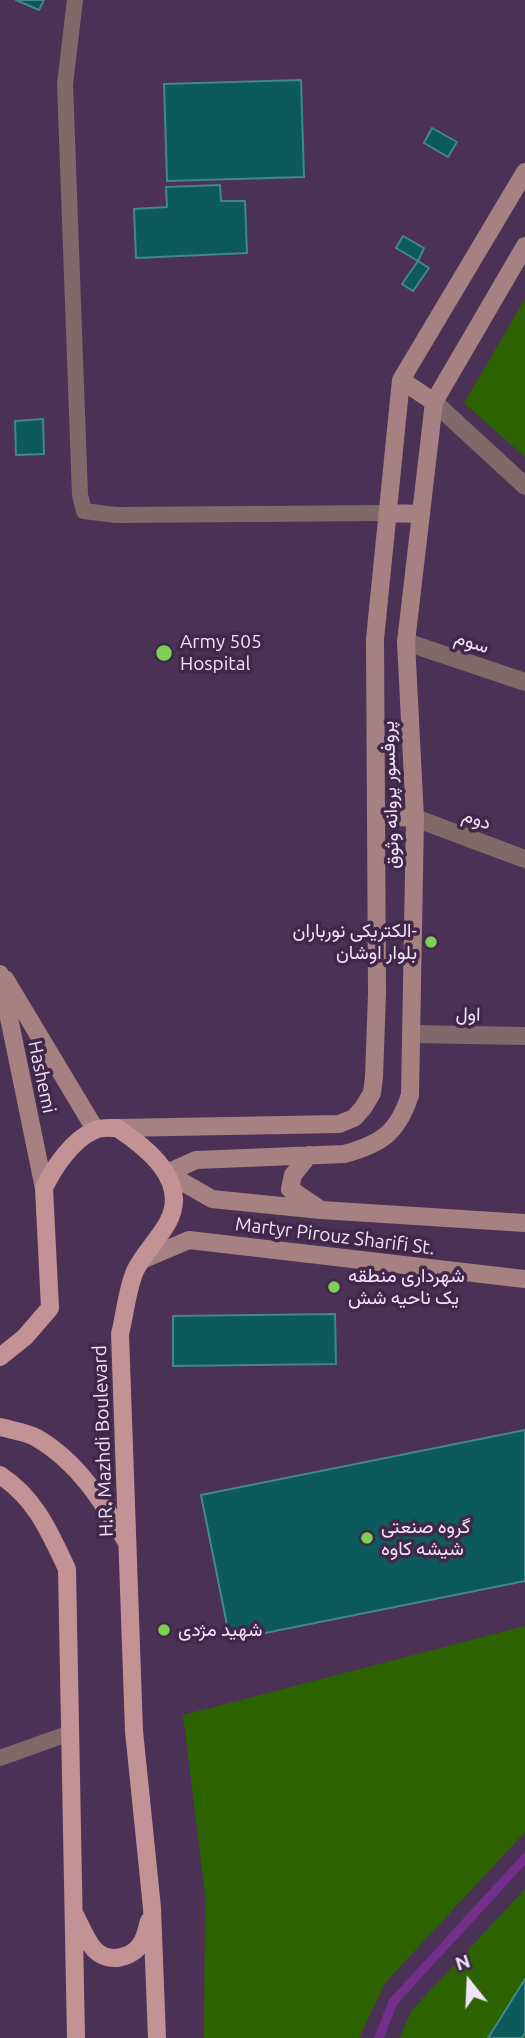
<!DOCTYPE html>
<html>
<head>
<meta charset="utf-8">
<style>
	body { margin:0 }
	#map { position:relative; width:525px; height:2038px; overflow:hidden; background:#4b3156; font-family:Ubuntu,sans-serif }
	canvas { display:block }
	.north { position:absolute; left:434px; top:1947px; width:70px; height:70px; -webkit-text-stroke:5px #41274a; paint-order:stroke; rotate:342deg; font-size:19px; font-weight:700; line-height:28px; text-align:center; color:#f2e2f8 }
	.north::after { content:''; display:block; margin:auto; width:24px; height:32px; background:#f2e2f8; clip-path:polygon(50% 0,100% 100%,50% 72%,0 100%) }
</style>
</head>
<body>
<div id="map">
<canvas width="525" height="2038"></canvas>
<div class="north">N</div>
</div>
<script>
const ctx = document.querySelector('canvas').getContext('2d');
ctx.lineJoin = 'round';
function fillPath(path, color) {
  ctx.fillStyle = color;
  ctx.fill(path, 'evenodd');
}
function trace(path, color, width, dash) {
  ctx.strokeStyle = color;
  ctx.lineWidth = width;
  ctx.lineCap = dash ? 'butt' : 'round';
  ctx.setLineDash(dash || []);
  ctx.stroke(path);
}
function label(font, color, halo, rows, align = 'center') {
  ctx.font = font + ' Ubuntu,Vazirmatn,sans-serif';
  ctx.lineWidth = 7;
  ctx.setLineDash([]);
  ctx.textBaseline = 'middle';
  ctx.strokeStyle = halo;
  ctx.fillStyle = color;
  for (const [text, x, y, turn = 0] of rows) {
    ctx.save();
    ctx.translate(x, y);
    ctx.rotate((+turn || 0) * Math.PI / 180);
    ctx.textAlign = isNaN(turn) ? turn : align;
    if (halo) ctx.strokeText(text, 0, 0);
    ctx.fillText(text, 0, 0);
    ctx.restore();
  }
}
fillPath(new Path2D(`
	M525,299V457L464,403Z
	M525,1626V1832L385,1983L359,2038H204L205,1894L183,1715Z
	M525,1889V2038H400L411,2011Z`), '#2c6200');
trace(new Path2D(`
	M379,2038L393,2002L525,1858`), '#732f8b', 9);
const building = new Path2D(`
	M16,0H44L39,10Z
	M301,80L304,177L167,181L164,84Z
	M432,128L457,142L448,157L424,143Z
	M220,185L221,201H245L247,253L136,258L134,209L167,207L166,187Z
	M403,236L424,248L418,261L396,248Z
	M418,261L429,268L413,291L402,284Z
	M43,419L44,454L16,455L15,421Z
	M335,1314L336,1364L173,1366V1316Z
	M525,1430V1581L230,1640L201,1495Z
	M525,1979V2033L522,2038H488Z`);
fillPath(building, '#0c5a5b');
trace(building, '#438788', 2);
trace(new Path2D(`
	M75,0L65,84L80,495L84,511L116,515L387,513
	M0,1758L70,1733`), '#81696a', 16);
trace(new Path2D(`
	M434,402L525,486
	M406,642L525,682
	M415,818L525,859
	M411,1034L525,1036`), '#81696a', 18);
trace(new Path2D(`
	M401,380L434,402
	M387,513L421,514
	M376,816L415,818
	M0,974L44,1188
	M5,979L95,1129
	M117,1128L339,1124L354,1118L363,1108L372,1093L374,1077L377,994L375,639L401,380L525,172
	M309,1155L293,1175L290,1189L318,1208
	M167,1173L196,1160L344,1154C382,1144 398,1132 410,1095L415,818L406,642L434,402L525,246
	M167,1173L212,1199L321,1210L525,1223
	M144,1259L189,1240L525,1279`), '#a68182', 18);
trace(new Path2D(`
	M0,1357L25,1337L50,1308L44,1188C54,1167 73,1139 95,1130C101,1127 110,1128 117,1128C146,1147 190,1181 168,1222C159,1239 143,1254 135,1271C127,1290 125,1314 120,1334L134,1731L152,1908L157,2038
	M0,1427C11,1430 27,1432 37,1438C78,1462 102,1501 126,1541
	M0,1475C36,1499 49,1531 67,1569L76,2038
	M75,1915C81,1926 86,1940 94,1949C107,1964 133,1959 142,1942C146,1936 147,1927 149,1921`), '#c39294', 18);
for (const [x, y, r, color] of [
	[164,653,9,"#7ed053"],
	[431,942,7,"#7ed053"],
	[334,1287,7,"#7ed053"],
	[367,1538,7,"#7ed053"],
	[164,1630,7,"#7ed053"]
]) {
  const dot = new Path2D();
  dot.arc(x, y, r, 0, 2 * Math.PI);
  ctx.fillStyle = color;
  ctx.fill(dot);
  trace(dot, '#41274a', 2.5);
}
label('19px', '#f2e2f8', '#41274a', [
	["Army 505",180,642],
	["Hospital",180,664],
	["الکتریکی نورباران-",417,931,"right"],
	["بلوار اوشان",417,953,"right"],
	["شهرداری منطقه",348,1276],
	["یک ناحیه شش",348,1298],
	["گروه صنعتی",381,1527],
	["شیشه کاوه",381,1549],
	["شهید مژدی",178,1630]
], 'left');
label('19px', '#f2e2f8', '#41274a', [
	["سوم",472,642,18],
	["پروفسور پروانه وثوق",390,795,-92],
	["دوم",477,819,20],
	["اول",468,1014,1],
	["Hashemi",42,1077,78],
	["Martyr Pirouz Sharifi St.",335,1236,7],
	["H.R. Mazhdi Boulevard",103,1441,-92]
]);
</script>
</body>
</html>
